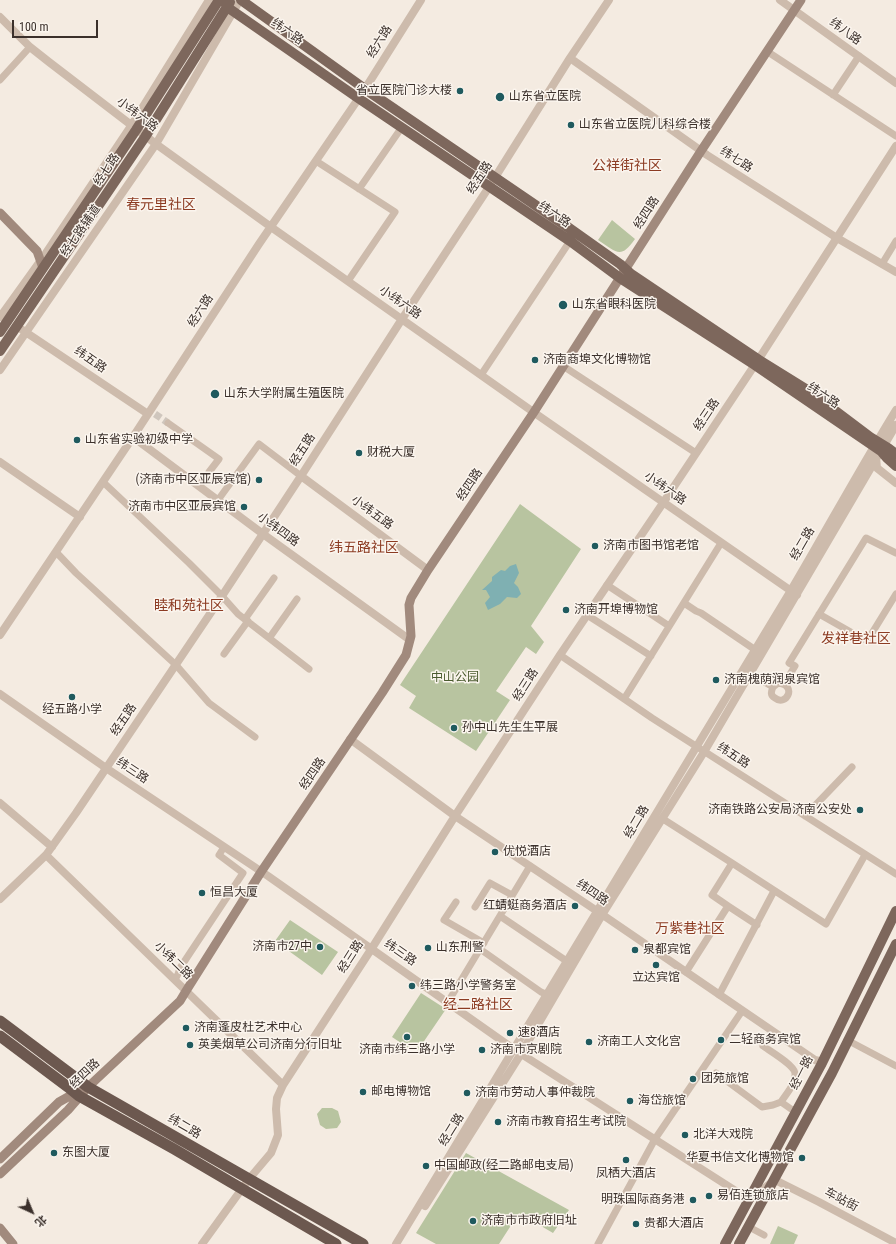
<!DOCTYPE html>
<html>
<head>
<meta charset="utf-8">
<style>
	body { margin:0 }
	#map { position:relative; width:896px; height:1244px; overflow:hidden; background:#f4ebe1; font-family:"Roboto Condensed","Noto Sans SC",sans-serif }
	canvas { display:block }
	.north { position:absolute; left:12px; top:1192px; width:40px; height:40px; -webkit-text-stroke:3px #fbf5ee; paint-order:stroke; rotate:136deg; font-size:11px; font-weight:700; line-height:16px; text-align:center; color:#3b302b }
	.north::after { content:''; display:block; margin:auto; width:14px; height:18px; background:#3b302b; clip-path:polygon(50% 0,100% 100%,50% 72%,0 100%) }
	.scale { position:absolute; left:12px; top:20px; width:86px; height:18px; box-sizing:border-box; border:2px solid #3b302b; border-top:0; padding-left:5px; font-size:12px; line-height:14px; white-space:nowrap; color:#3b302b; -webkit-text-stroke:3px #fbf5ee; paint-order:stroke }
</style>
</head>
<body>
<div id="map">
<canvas width="896" height="1244"></canvas>
<div class="north">北</div>
<div class="scale">100 m</div>
</div>
<script>
const ctx = document.querySelector('canvas').getContext('2d');
ctx.lineJoin = 'round';
function fillPath(path, color) {
  ctx.fillStyle = color;
  ctx.fill(path, 'evenodd');
}
function trace(path, color, width, dash) {
  ctx.strokeStyle = color;
  ctx.lineWidth = width;
  ctx.lineCap = dash ? 'butt' : 'round';
  ctx.setLineDash(dash || []);
  ctx.stroke(path);
}
function label(font, color, halo, rows, align = 'center') {
  ctx.font = font + ' "Roboto Condensed","Noto Sans SC",sans-serif';
  ctx.lineWidth = 3;
  ctx.setLineDash([]);
  ctx.textBaseline = 'middle';
  ctx.strokeStyle = halo;
  ctx.fillStyle = color;
  for (const [text, x, y, turn = 0] of rows) {
    ctx.save();
    ctx.translate(x, y);
    ctx.rotate((+turn || 0) * Math.PI / 180);
    ctx.textAlign = isNaN(turn) ? turn : align;
    if (halo) ctx.strokeText(text, 0, 0);
    ctx.fillText(text, 0, 0);
    ctx.restore();
  }
}
fillPath(new Path2D(`
	M612,220L635,239C620,260 617,252 598,240Z
	M520,504L581,549L531,626L544,642L536,654L526,647L496,691L510,700L476,751L409,708L416,696L400,685Z
	M290,920L338,952L322,975L275,941Z
	M421,993L446,1009L416,1053L392,1037Z
	M322,1108H332L338,1111L341,1122L337,1128L326,1129L320,1125L317,1114Z
	M466,1153L569,1210L553,1233L519,1213L499,1244H436L416,1233Z
	M778,1226L798,1235L794,1244H770Z`), '#b8c4a0');
fillPath(new Path2D(`
	M516,564L519,573L514,583L518,587L521,594L517,598L507,597L500,604L488,610L485,603L490,597L486,590H482L492,581V577L501,570L505,571L510,566Z`), '#7fb0b2');
trace(new Path2D(`
	M155,414L168,423`), '#cfc6bd', 7, [7, 3.5]);
trace(new Path2D(`
	M768,52L896,136
	M0,80L30,47
	M833,95L859,56
	M316,161L395,212L348,281
	M359,189L402,127
	M882,264L896,241
	M563,366L696,453
	M481,375L570,241
	M168,423L219,459L209,472
	M103,482L189,563L222,596L238,614L309,669
	M199,486L203,480
	M218,500L259,444L301,476
	M56,552L76,573L176,665L209,703L255,737
	M607,585L669,626
	M684,603L696,611L701,613L754,649
	M819,614L863,639L869,638L896,594
	M587,615L651,656
	M245,619L274,578
	M270,637L297,599
	M224,654L248,621
	M560,655L652,718L896,874
	M746,671L773,687C771,692 770,695 775,698C786,707 798,685 778,683L773,687
	M784,684L795,666L789,663L866,538L896,553
	M624,699L721,543
	M805,816L852,767
	M663,819L732,863L826,924L865,855
	M456,902L444,920L484,943
	M728,906L757,925
	M475,907L490,883L512,895
	M500,916L568,962
	M480,949L541,992L548,995
	M686,972L728,906L712,895L732,863
	M175,980L178,974L180,968L243,873L219,855L224,847
	M719,995L774,891
	M448,1002L530,866
	M847,1040L896,1066
	M763,1046C770,1051 794,1065 795,1073C796,1084 786,1094 781,1102
	M716,1073L762,1107L773,1105L781,1102L791,1109L794,1110L797,1112
	M749,1227L764,1235
	M598,1244L655,1139L742,1011`), '#cdbbac', 7);
trace(new Path2D(`
	M780,0L896,83
	M0,17L30,47L49,62L156,144L271,227L539,416L797,595
	M570,58L707,155L837,238L896,272
	M0,317L46,253L131,126L209,0
	M21,329L148,414
	M0,370L156,144L240,0
	M133,437L263,534L410,640
	M876,457L877,468L896,483
	M0,462L80,517
	M301,476L428,570
	M0,635L133,437L259,244L365,89L421,0
	M0,694L106,768L268,876L515,1050L739,1193L744,1195L749,1200L775,1180L819,1202L896,1243
	M350,739L455,816L597,911L815,1060L819,1061L821,1065
	M0,803L52,847
	M46,855L283,1085
	M0,899L46,855L76,813L222,596L301,476L402,319L489,187L570,58L609,0
	M425,1206L519,1057L602,915L704,752L896,425
	M202,1244L249,1179L271,1153L278,1135L276,1109L277,1098L283,1085L372,948L455,816L560,655L663,503L762,354L896,146
	M396,1244C529,1027 659,809 790,592C826,531 859,470 896,410`), '#cdbbac', 8);
trace(new Path2D(`
	M0,213L37,251L43,268
	M0,1159L59,1102L75,1093L80,1088
	M0,1174L68,1110L88,1087L180,1001L186,991L261,872L382,693L406,655L411,636L409,605L411,598L428,570L534,412L701,151L801,0
	M0,1228L13,1244`), '#a18a7d', 9);
trace(new Path2D(`
	M224,0L227,7L358,98L570,241L620,278L755,365L881,451L887,458L896,466
	M241,0L365,89L569,228L620,264L631,274L759,360L809,391L870,437L888,448L896,454
	M0,332L136,130L219,0
	M0,351L145,137L230,2
	M725,1244L821,1065L896,911
	M739,1244L832,1073L896,944`), '#7d675c', 10);
trace(new Path2D(`
	M0,1021L88,1087L363,1244
	M0,1036L68,1087L79,1096L174,1149L336,1244`), '#6c584f', 11);
for (const [x, y, r, color] of [
	[460,91,4,"#1f5a5e"],
	[500,97,5,"#1f5a5e"],
	[571,125,4,"#1f5a5e"],
	[563,305,5,"#1f5a5e"],
	[535,360,4,"#1f5a5e"],
	[215,394,5,"#1f5a5e"],
	[77,440,4,"#1f5a5e"],
	[359,453,4,"#1f5a5e"],
	[259,480,4,"#1f5a5e"],
	[244,507,4,"#1f5a5e"],
	[595,546,4,"#1f5a5e"],
	[566,610,4,"#1f5a5e"],
	[716,680,4,"#1f5a5e"],
	[72,697,4,"#1f5a5e"],
	[454,728,4,"#1f5a5e"],
	[860,810,4,"#1f5a5e"],
	[495,852,4,"#1f5a5e"],
	[202,893,4,"#1f5a5e"],
	[575,906,4,"#1f5a5e"],
	[320,947,4,"#1f5a5e"],
	[428,948,4,"#1f5a5e"],
	[635,950,4,"#1f5a5e"],
	[656,965,4,"#1f5a5e"],
	[412,986,4,"#1f5a5e"],
	[186,1028,4,"#1f5a5e"],
	[510,1033,4,"#1f5a5e"],
	[407,1037,4,"#1f5a5e"],
	[721,1040,4,"#1f5a5e"],
	[589,1042,4,"#1f5a5e"],
	[190,1045,4,"#1f5a5e"],
	[482,1050,4,"#1f5a5e"],
	[693,1079,4,"#1f5a5e"],
	[363,1092,4,"#1f5a5e"],
	[467,1093,4,"#1f5a5e"],
	[630,1101,4,"#1f5a5e"],
	[498,1122,4,"#1f5a5e"],
	[685,1135,4,"#1f5a5e"],
	[54,1153,4,"#1f5a5e"],
	[802,1158,4,"#1f5a5e"],
	[626,1160,4,"#1f5a5e"],
	[426,1166,4,"#1f5a5e"],
	[709,1196,4,"#1f5a5e"],
	[693,1200,4,"#1f5a5e"],
	[473,1221,4,"#1f5a5e"],
	[636,1224,4,"#1f5a5e"]
]) {
  const dot = new Path2D();
  dot.arc(x, y, r, 0, 2 * Math.PI);
  ctx.fillStyle = color;
  ctx.fill(dot);
  trace(dot, '#fbf5ee', 1.5);
}
label('12px', '#3b302b', '#fbf5ee', [
	["纬六路",287,32,35],
	["纬八路",845,32,36],
	["经六路",380,42,-58],
	["小纬六路",137,115,37],
	["纬七路",736,160,33],
	["经七路",107,170,-56],
	["经五路",480,178,-57],
	["经四路",647,213,-57],
	["纬六路",554,215,34],
	["经七路辅道",81,231,-55],
	["小纬六路",400,303,35],
	["经六路",201,311,-57],
	["纬五路",90,360,35],
	["纬六路",823,396,34],
	["经三路",707,415,-56],
	["经五路",303,450,-57],
	["经四路",470,485,-56],
	["小纬六路",665,489,35],
	["小纬五路",372,513,36],
	["小纬四路",278,530,36],
	["经二路",803,544,-60],
	["经三路",526,685,-57],
	["经五路",124,720,-56],
	["纬五路",733,756,33],
	["纬三路",132,771,34],
	["经四路",313,774,-56],
	["经二路",637,822,-59],
	["纬四路",592,893,34],
	["纬三路",400,953,35],
	["经三路",351,957,-57],
	["小纬二路",173,961,44],
	["经一路",802,1073,-63],
	["经四路",85,1074,-44],
	["纬二路",184,1127,30],
	["经二路",452,1130,-58],
	["车站街",841,1200,28]
]);
label('12px', '#3b302b', '#fbf5ee', [
	["省立医院门诊大楼",452,91,"right"],
	["山东省立医院",509,97],
	["山东省立医院儿科综合楼",579,125],
	["山东省眼科医院",572,305],
	["济南商埠文化博物馆",543,360],
	["山东大学附属生殖医院",224,394],
	["山东省实验初级中学",85,440],
	["财税大厦",367,453],
	["(济南市中区亚辰宾馆)",251,480,"right"],
	["济南市中区亚辰宾馆",236,507,"right"],
	["济南市图书馆老馆",603,546],
	["济南开埠博物馆",574,610],
	["济南槐荫润泉宾馆",724,680],
	["经五路小学",72,710,"center"],
	["孙中山先生生平展",462,728],
	["济南铁路公安局济南公安处",852,810,"right"],
	["优悦酒店",503,852],
	["恒昌大厦",210,893],
	["红蜻蜓商务酒店",567,906,"right"],
	["济南市27中",312,947,"right"],
	["山东刑警",436,948],
	["泉都宾馆",643,950],
	["立达宾馆",656,978,"center"],
	["纬三路小学警务室",420,986],
	["济南蓬皮杜艺术中心",194,1028],
	["速8酒店",518,1033],
	["二轻商务宾馆",729,1040],
	["济南工人文化宫",597,1042],
	["英美烟草公司济南分行旧址",198,1045],
	["济南市纬三路小学",407,1050,"center"],
	["济南市京剧院",490,1050],
	["团苑旅馆",701,1079],
	["邮电博物馆",371,1092],
	["济南市劳动人事仲裁院",475,1093],
	["海岱旅馆",638,1101],
	["济南市教育招生考试院",506,1122],
	["北洋大戏院",693,1135],
	["东图大厦",62,1153],
	["华夏书信文化博物馆",794,1158,"right"],
	["中国邮政(经二路邮电支局)",434,1166],
	["凤栖大酒店",626,1174,"center"],
	["易佰连锁旅店",717,1196],
	["明珠国际商务港",685,1200,"right"],
	["济南市市政府旧址",481,1221],
	["贵都大酒店",644,1224]
], 'left');
label('12px', '#4a5a2e', '#fbf5ee', [
	["中山公园",455,678]
]);
label('14px', '#8c3b22', '#fbf5ee', [
	["公祥街社区",627,166],
	["春元里社区",161,205],
	["纬五路社区",364,548],
	["睦和苑社区",189,606],
	["发祥巷社区",856,639],
	["万紫巷社区",690,929],
	["经二路社区",478,1005]
]);
</script>
</body>
</html>
